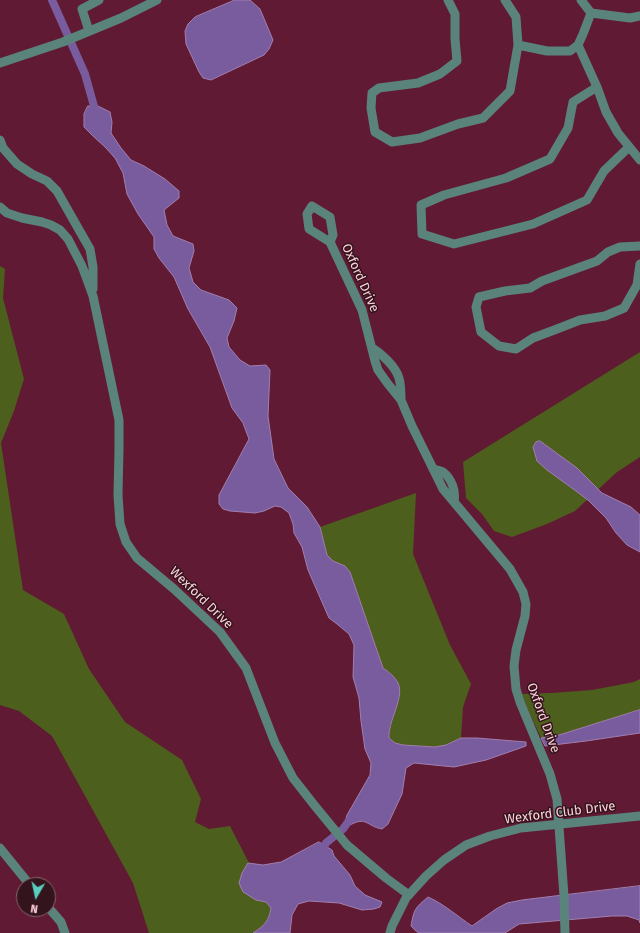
<!DOCTYPE html>
<html>
<head>
<meta charset="utf-8">
<style>
	body { margin:0 }
	#map { position:relative; width:640px; height:933px; overflow:hidden; background:#611a33; font-family:"Fira Sans",sans-serif }
	canvas { display:block }
	.north { position:absolute; left:16px; top:877px; width:40px; height:40px; box-sizing:border-box; background:#33141d; border:1px solid #846069; border-radius:50%; rotate:189deg; font-size:11px; font-weight:700; line-height:16px; text-align:center; color:#fed1db }
	.north::after { content:''; display:block; margin:auto; width:14px; height:18px; background:#59cebe; clip-path:polygon(50% 0,100% 100%,50% 72%,0 100%) }
</style>
</head>
<body>
<div id="map">
<canvas width="640" height="933"></canvas>
<div class="north">N</div>
</div>
<script>
const ctx = document.querySelector('canvas').getContext('2d');
ctx.lineJoin = 'round';
function fillPath(path, color) {
  ctx.fillStyle = color;
  ctx.fill(path, 'evenodd');
}
function trace(path, color, width, dash) {
  ctx.strokeStyle = color;
  ctx.lineWidth = width;
  ctx.lineCap = dash ? 'butt' : 'round';
  ctx.setLineDash(dash || []);
  ctx.stroke(path);
}
function label(font, color, halo, rows, align = 'center') {
  ctx.font = font + ' "Fira Sans",sans-serif';
  ctx.lineWidth = 3;
  ctx.setLineDash([]);
  ctx.textBaseline = 'middle';
  ctx.strokeStyle = halo;
  ctx.fillStyle = color;
  for (const [text, x, y, turn = 0] of rows) {
    ctx.save();
    ctx.translate(x, y);
    ctx.rotate((+turn || 0) * Math.PI / 180);
    ctx.textAlign = isNaN(turn) ? turn : align;
    if (halo) ctx.strokeText(text, 0, 0);
    ctx.fillText(text, 0, 0);
    ctx.restore();
  }
}
fillPath(new Path2D(`
	M0,266L5,269L3,298L24,379L14,411L1,443L23,590L64,614L89,669L125,722L182,760L201,799L195,822L209,829L230,826L249,863L242,873L256,900L266,902L271,908C269,921 264,926 253,933H149L133,883L52,736L19,711L0,705Z
	M640,352V457L617,472L575,511L547,524L512,537L494,531L482,514L466,498L463,462Z
	M416,493L413,554L450,645L471,684L463,707L461,738L446,745L435,747L403,745L395,743L389,738L396,680L391,674L383,668L350,572L345,566L333,561L327,555L320,527Z
	M640,679V710L559,735L541,738L521,694L551,693L592,690L634,682Z`), '#4d5f1c');
const water = new Path2D(`
	M235,0H250L260,9L273,40L269,49L264,55L211,80L203,78L199,72L186,44L185,31L188,24L195,17Z
	M88,106H98L110,112L112,122L111,133L121,148L131,160L144,166L165,179L179,191V198L164,210L167,225L173,236L193,244L194,251L189,268L193,282L201,290L229,300L237,308L234,321L227,338L229,347L240,360L250,366L266,365L270,370L268,416L274,459L288,488L307,507L320,527L327,555L333,561L345,566L350,572L383,668C389,672 395,677 398,683C404,695 392,716 390,728C389,731 389,735 389,738L395,743L403,745L435,747L446,745L461,738H477L526,742V746L486,760L454,767L414,763L406,768L402,794L388,824L382,829C366,826 367,816 350,825L345,822L347,815L370,775L371,763L365,749L361,721L359,698L353,677L354,645L349,634L337,624L329,618L308,570L302,547L294,533L293,524L289,513L281,507L275,506L264,511L255,513L230,511L223,509L219,504V495L249,439L243,423L232,408L210,347L188,309L174,277L159,258L154,249V237L138,214L127,194L123,173L115,158L105,147L94,137L84,127V114Z
	M540,441L577,468L602,493L631,507L640,515V552L627,545L616,533L606,518L589,501L576,491L547,470L537,461L533,447L536,442Z
	M640,710V733L586,741L545,746L541,738L559,735Z
	M319,842L332,850L334,856L350,875L355,886L365,895L382,902L380,907L374,909L362,910L339,903L309,901L298,904L292,915L290,933H253C264,926 269,921 271,908L266,902L256,900L243,892L239,883L242,873L248,863L263,865L281,862Z
	M640,886V923L639,920L627,916H612L519,924L505,933H419L416,931L411,926C414,909 415,908 428,897C444,904 457,916 472,926L496,909L507,903L522,900Z`);
fillPath(water, '#795c9e');
trace(water, '#a17fb0', 1);
trace(new Path2D(`
	M52,0L85,74L97,117
	M319,854L326,843L343,829L353,815`), '#795c9e', 8);
trace(new Path2D(`
	M448,0L455,14V39L457,61L440,74L418,83L379,88L372,93L371,108L375,132L392,142L420,138L458,124L483,118L510,91L518,45L516,17L505,0
	M581,0L591,13L630,18L640,16
	M89,31L82,9L99,0
	M518,45L547,51H570L578,45L583,34L591,13
	M578,45L597,87L606,112L618,133L640,160
	M0,63L63,42L121,18L157,0
	M597,87L573,102L568,128L550,159L506,178L444,195L421,205L422,234L454,244L533,224L587,200L604,171L629,147
	M0,140L3,148L17,164L32,174L47,181L57,191L78,228L90,249L93,267V289
	M0,207L7,213L22,218L42,222L51,225L60,230L68,239L82,266L93,296L119,420V449L118,495L120,524L126,542L137,558L174,589L220,632L246,668L275,743L293,778L315,806L347,845L386,878L409,895
	M330,242L333,235L330,217L312,206L307,214L309,229L330,242L362,310L375,361L378,370L388,384L401,400L412,426L443,489L459,508L510,569L523,592L526,604L525,616L516,650L514,666L516,689L520,702L550,774L557,799L564,896L565,933
	M640,246L620,247L608,252L597,261L542,281L530,288L505,291L479,297L476,307L481,332L499,346L516,349L533,338L557,329L580,320L605,316L624,308L637,285L640,264
	M372,348C378,351 382,355 387,360C400,373 401,381 401,400
	M433,469C436,470 440,470 443,472C452,479 456,491 454,502
	M0,848L30,885
	M48,907L61,922L65,933
	M390,933L392,926L406,898L426,876L444,860L466,845L490,836L521,828L640,816`), '#5a837c', 9);
label('13px', '#fed1db', '#33141d', [
	["Oxford Drive",360,278,66],
	["Wexford Drive",201,598,44],
	["Oxford Drive",543,718,70],
	["Wexford Club Drive",560,813,-7]
]);
</script>
</body>
</html>
